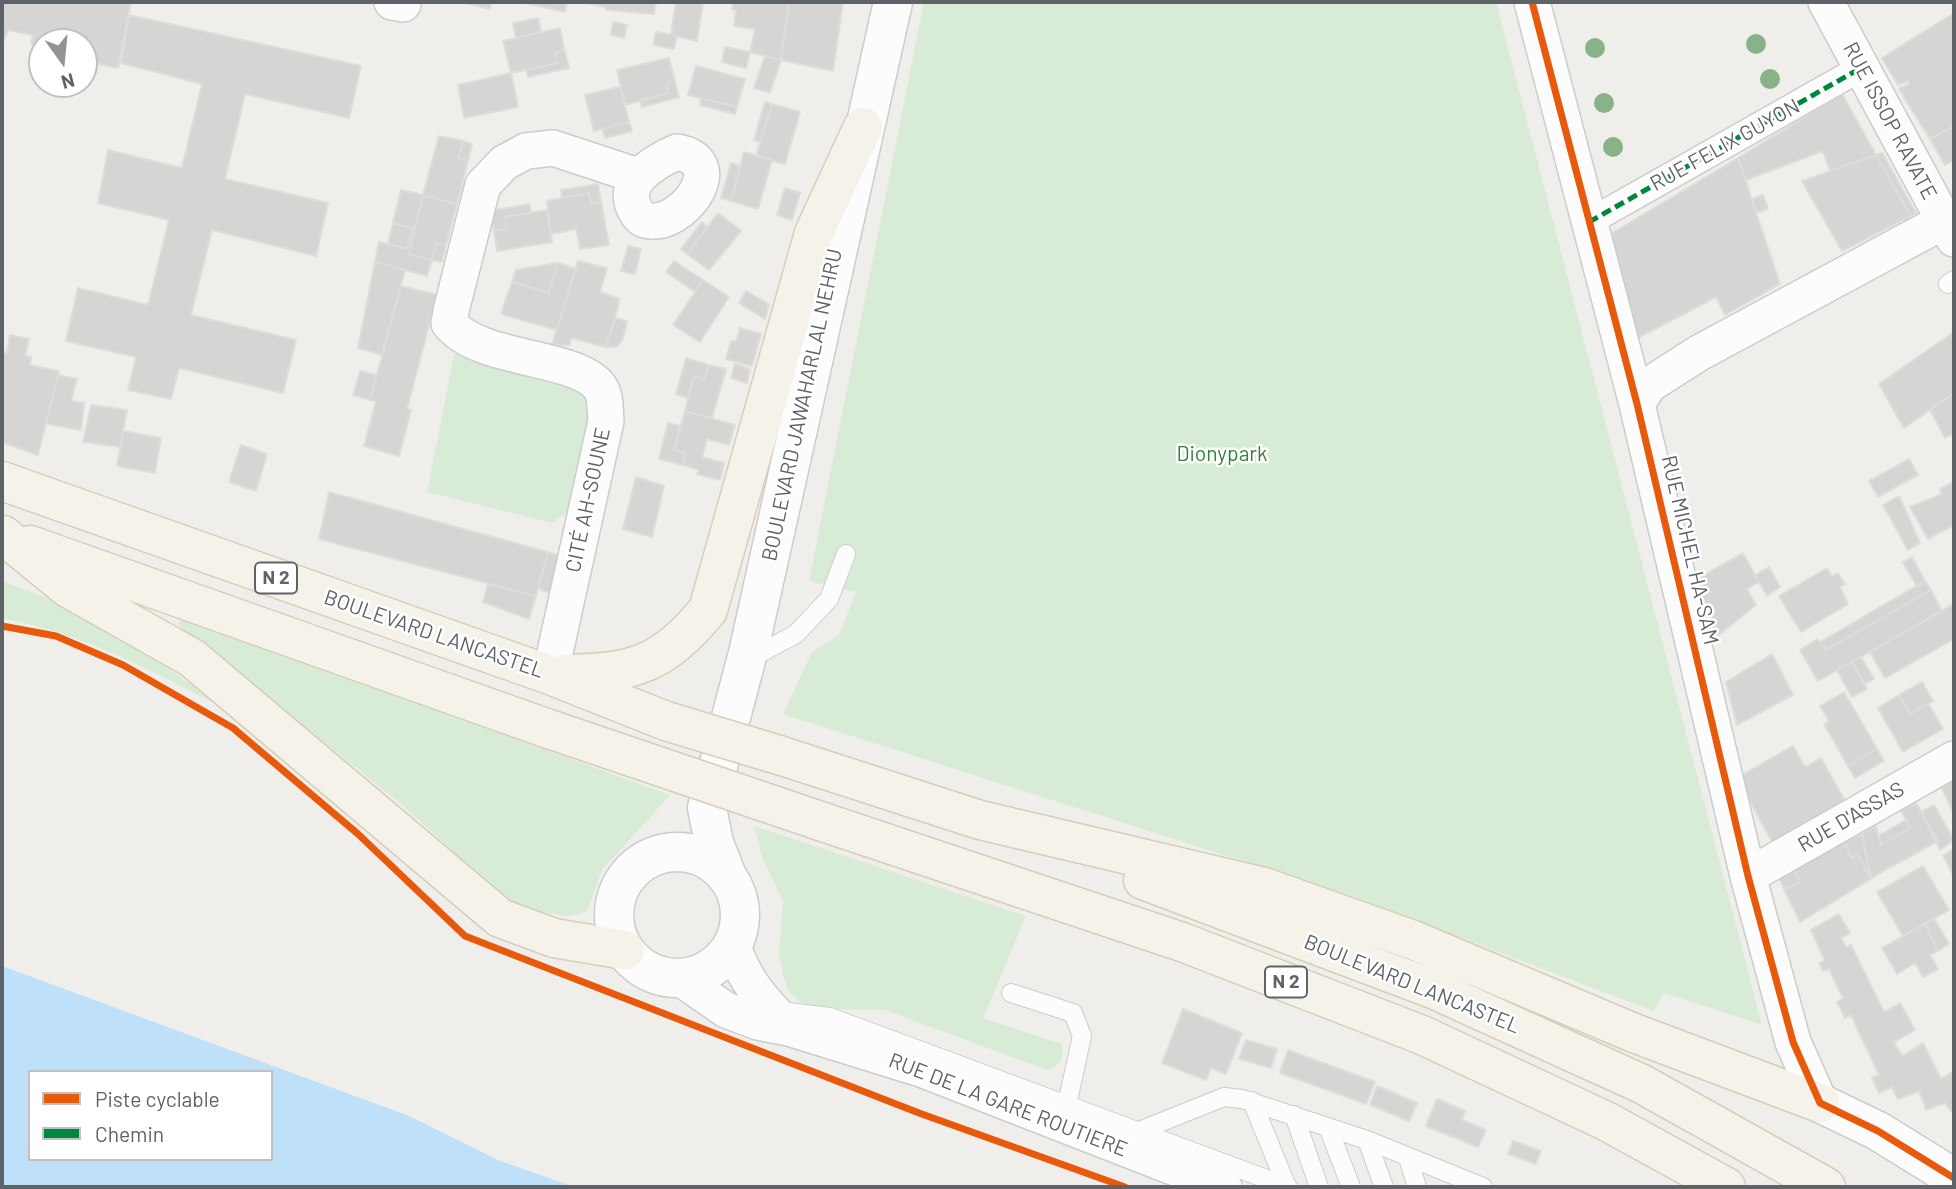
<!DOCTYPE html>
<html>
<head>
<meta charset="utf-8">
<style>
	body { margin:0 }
	#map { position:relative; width:1956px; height:1189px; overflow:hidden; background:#efeeea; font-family:Barlow,sans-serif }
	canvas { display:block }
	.frame { position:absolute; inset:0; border:4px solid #5f6368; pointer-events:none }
	.legend { position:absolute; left:28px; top:1070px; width:245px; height:91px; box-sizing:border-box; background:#fff; border:2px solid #bfc1c3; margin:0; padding:9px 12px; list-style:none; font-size:21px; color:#5f6368 }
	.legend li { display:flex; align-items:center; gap:14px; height:35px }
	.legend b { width:35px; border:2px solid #bfc1c3 }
	.north { position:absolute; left:28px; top:28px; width:70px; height:70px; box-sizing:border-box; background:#fff; border:2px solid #bfc1c3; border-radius:50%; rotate:165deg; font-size:19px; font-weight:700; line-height:28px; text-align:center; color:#5f6368 }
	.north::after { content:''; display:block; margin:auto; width:24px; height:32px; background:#919496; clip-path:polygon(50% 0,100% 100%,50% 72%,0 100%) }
</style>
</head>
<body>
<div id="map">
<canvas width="1956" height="1189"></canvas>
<div class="frame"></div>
<ul class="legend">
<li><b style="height:9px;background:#e8590c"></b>Piste cyclable</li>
<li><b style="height:9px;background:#00873e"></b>Chemin</li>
</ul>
<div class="north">N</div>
</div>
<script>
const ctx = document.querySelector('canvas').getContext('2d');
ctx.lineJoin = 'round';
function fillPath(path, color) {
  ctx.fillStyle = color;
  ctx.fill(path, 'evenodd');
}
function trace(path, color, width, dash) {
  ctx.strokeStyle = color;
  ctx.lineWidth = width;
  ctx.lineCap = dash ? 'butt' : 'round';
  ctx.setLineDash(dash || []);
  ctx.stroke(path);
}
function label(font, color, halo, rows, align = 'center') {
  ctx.font = font + ' Barlow,sans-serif';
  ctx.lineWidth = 5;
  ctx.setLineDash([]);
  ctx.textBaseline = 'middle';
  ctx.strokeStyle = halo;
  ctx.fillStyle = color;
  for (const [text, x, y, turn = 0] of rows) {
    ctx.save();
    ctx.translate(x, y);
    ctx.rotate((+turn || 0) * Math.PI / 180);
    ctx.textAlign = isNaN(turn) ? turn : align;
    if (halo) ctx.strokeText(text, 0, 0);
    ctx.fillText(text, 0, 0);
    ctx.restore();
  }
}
fillPath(new Path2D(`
	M924,2H1496L1762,1025L1664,993L1653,1011L1352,896L783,714L812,652L839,635L856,592L809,581Z
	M463,352L569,380L592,402L571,510L552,523L427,492L454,355Z
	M2,581L47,598L120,635L232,713C158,673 85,634 2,618Z
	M187,620L670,795L602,870L588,909L581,914L566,916L530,910L503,897L400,803L180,627L178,622Z
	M754,826L1026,916L983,1018L1062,1044L1063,1053L1059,1064L1047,1070L885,1010L837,1009L801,1003L789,992L783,975L779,953L783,901L763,859Z`), '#d8ebd6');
fillPath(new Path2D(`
	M2,966L409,1116L498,1160L574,1187H2ZM30,1072H271V1159H30Z`), '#bfe0f9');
const building = new Path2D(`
	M2,2H131L118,68L84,61V42H42V46L31,44L33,35L8,30L2,44Z
	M462,2H492L490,9Z
	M521,2H567L565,12Z
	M583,2H656L654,14L607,10L605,7Z
	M676,2H703L697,41L671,35Z
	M733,2H789L781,60L750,52L755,29L734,26L736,10L732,9Z
	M789,2H843L833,71L781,60Z
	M1954,13V126L1930,139L1899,89L1909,84L1908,81L1898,85L1882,58Z
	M129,15L361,66L349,118L245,94L225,179L328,203L316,256L212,230L191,315L296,340L283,393L179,368L171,399L128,390L136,357L66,341L78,288L148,305L169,220L98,203L108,150L182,168L202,84L121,63Z
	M538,18L541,32L516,38L513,23Z
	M613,22L627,25L624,38L611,35Z
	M560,28L564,49L555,54L558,63L511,73L503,41Z
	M656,32L677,36L674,49L653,45Z
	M725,47L750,52L746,68L722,62Z
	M564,49L569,68L528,77L526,70L558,63L555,54Z
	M765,56L781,60L770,93L754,88Z
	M669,58L674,78L666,85L668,93L625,105L617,70Z
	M696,66L745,79L737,107L688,95Z
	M511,73L518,107L464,118L458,85Z
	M674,78L679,97L642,107L640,100L668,93L666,85Z
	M620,87L629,122L594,131L585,95Z
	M1842,94L1876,155L1830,171L1823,151L1746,180L1738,158Z
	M701,98L737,107L735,114L700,105Z
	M765,102L772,104L760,142L754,140Z
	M772,104L800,112L785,164L756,156Z
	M629,122L632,131L605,138L602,129Z
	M1954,126V160L1945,165L1930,139Z
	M439,136L463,141L458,158L468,161L457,204L423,195Z
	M463,141L472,144L468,161L458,158Z
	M744,152L772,160L758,209L731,201Z
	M1882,153L1916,213L1911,216L1876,155Z
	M1876,155L1911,216L1842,251L1802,181Z
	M1738,158L1780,284L1725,315L1716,297L1634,340L1607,236Z
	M731,163L740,166L731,201L721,198Z
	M598,184L601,202L591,204L589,193L562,198L561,190Z
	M785,188L800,193L792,220L777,215Z
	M401,190L423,195L409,254L432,260L427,276L375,262L379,242L407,249L412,228L393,223Z
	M589,193L591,204L601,202L609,245L580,249L576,229L551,234L547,201Z
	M423,195L457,204L446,245L436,243L432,260L409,254Z
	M1763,195L1768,209L1756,213L1752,199Z
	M529,204L531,213L505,217L507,229L494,231L491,211Z
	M547,210L552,242L497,251L494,231L507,229L505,217Z
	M718,213L741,231L709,270L687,254Z
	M702,222L707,227L687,254L681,249Z
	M393,223L412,228L407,249L388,244Z
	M436,243L446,245L442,262L432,260Z
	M628,246L641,249L635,274L621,271Z
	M578,261L607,268L600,292L620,299L606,347L571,338L570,345H552Z
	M674,261L703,280L695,292L666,272Z
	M375,262L405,270L382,355L358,348Z
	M558,263L549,293L512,282L516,270Z
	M558,263L575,269L557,330L501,314L512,282L549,293Z
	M703,280L729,297L700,342L673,325Z
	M401,286L437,295L407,409L411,410L399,456L364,446L376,401L370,400Z
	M746,291L769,304L765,319L739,303Z
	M615,318L627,321L623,339L617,347H606Z
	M740,328L761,334L752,366L726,359L731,341L736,342Z
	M1954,332V393L1904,428L1879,384Z
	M10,335L29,339L25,356L31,357L30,365L59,371L38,455L2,442V352L7,353Z
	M686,358L709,365L705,379L694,376L688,398L676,394Z
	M735,364L750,369L747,383L731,378Z
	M709,365L726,369L712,418L685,411L694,376L705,379Z
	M360,371L377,375L370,400L353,395Z
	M58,375L77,379L71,401L84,403L81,430L46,424Z
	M1954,393V433L1945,438L1930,410Z
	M91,405L127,410L120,447L83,442Z
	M685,411L735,425L729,445L707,439L702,457L724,463L720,480L697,474L699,470L683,465L686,453L674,450Z
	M668,423L680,426L674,450L686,453L683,465L659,459Z
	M123,431L161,438L155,473L117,466Z
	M241,445L267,454L256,491L229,482Z
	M1909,459L1918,475L1878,497L1869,481Z
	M636,477L664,486L652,537L623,529Z
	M1954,482V525L1928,539L1910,507L1942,494L1940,489Z
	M329,492L548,552L536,596L319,539Z
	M1899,496L1920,543L1908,550L1883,505Z
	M548,552L565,557L554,594L538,589Z
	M1743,553L1759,582L1747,589L1756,605L1711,641L1695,580Z
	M1912,557L1925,581L1917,587L1903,562Z
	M1769,567L1780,587L1767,596L1755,575Z
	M1827,568L1832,576L1838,573L1845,584L1840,587L1848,604L1801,632L1779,596Z
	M1925,581L1931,590L1826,650L1820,642Z
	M488,584L536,596L529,619L483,602Z
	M1931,590L1942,611L1818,681L1800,650L1818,639L1826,650Z
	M1953,604L1954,639L1885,678L1870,652Z
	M1772,654L1793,695L1737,725L1726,682Z
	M1861,657L1874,679L1865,684L1852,662Z
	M1852,662L1867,689L1852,697L1837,670Z
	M1922,682L1933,701L1910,714L1899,695Z
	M1844,692L1877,749L1848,766L1824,724L1829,721L1820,706Z
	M1899,695L1910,714L1928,703L1943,729L1903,752L1878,708Z
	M1793,746L1805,767L1821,758L1849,808L1776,849L1737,778Z
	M1877,749L1884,761L1855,778L1848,766Z
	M1954,781V814L1942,788Z
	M1916,803L1938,841L1871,878L1862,834L1876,826L1881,845L1911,828L1901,811Z
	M1934,805L1954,840L1940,850L1921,812Z
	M1906,820L1911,828L1881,845L1878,836Z
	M1862,834L1871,878V879L1858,855L1852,858L1844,842Z
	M1844,842L1852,858L1858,855L1871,879L1800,922L1784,889L1800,882L1794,869Z
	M1954,849V877L1943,855Z
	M1923,866L1949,910L1903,936L1877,892Z
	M1794,869L1800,882L1784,889L1779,877Z
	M1839,914L1850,933L1841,938L1846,947L1851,945L1884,1012L1900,1003L1915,1030L1894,1042L1902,1056L1923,1043L1941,1079L1954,1071V1115L1945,1103L1926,1110L1919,1091L1898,1099L1892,1087L1879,1093L1872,1078L1879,1075L1851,1015L1845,1018L1837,1002L1843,998L1829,969L1823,971L1819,963L1825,961L1811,930Z
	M1934,918L1949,944L1938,951L1925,924Z
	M1925,924L1938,951L1930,955L1938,969L1923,977L1915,963L1897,974L1882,948Z
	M1183,1009L1242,1033L1226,1074L1211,1068L1206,1080L1162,1063Z
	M1246,1040L1277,1049L1271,1068L1239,1059Z
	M1288,1050L1375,1082L1366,1104L1280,1073Z
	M1377,1086L1417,1103L1409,1121L1370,1105Z
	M1437,1099L1465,1111L1462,1120L1486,1130L1478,1147L1426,1126Z
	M1513,1141L1541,1151L1536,1164L1508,1154Z`);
fillPath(building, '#d6d5d3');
trace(building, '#deddd9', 2);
const service = new Path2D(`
	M1948,284L1954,280
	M749,659L796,634L829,599L846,554
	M1011,993L1073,1013L1082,1036L1065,1114
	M780,1011L830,1017L1288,1187
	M1252,1101L1287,1187
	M1294,1115L1319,1187
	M1328,1127L1351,1187
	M1137,1135L1139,1131L1224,1097L1242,1099L1367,1140L1483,1187
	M1367,1140L1384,1187
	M1408,1158L1417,1187`);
const pedestrian = new Path2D(`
	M1589,222L1861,68`);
const minor = new Path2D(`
	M392,2L403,4
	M1532,2L1637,404L1748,876L1793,1042L1820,1103
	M1826,2L1954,239
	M677,152C728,161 689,218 656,221C648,222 641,220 637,213C617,183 654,162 677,152Z
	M1637,404L1649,385L1699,353L1944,221
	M550,675L606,421C605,411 606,398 601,389C581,355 479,362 449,323L452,307L483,185L504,163L526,151L553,148L638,176
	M1748,876L1954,759
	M733,945C743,980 764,1002 789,1028
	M680,978L726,1010L758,1022L789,1028L921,1069L1224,1187`);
const tertiary = new Path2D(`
	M614 915a63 63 0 1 1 126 0a63 63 0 1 1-126 0Z
	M727,876L714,843L707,808L749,649L893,2
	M1820,1103L1878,1131L1954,1178`);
const primary = new Path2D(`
	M2,481L550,675L666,721
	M3,535L68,588L192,658L500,918L554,938L625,950
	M30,545L546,728
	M566,674C635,673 663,664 708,610L814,233L863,127
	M782,756L980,820L1264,887L1413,940L1634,1033L1820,1103
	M826,823L1182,942L1422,1035L1606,1121L1726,1187
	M1143,880L1433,989L1642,1084L1826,1187`);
trace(service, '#cbcccc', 20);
trace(pedestrian, '#cbcccc', 29);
trace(minor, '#cbcccc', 38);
trace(tertiary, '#cbcccc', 41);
trace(primary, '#d7ceb8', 41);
trace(service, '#fdfcfc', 18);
trace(pedestrian, '#fdfcfc', 26);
trace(minor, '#fdfcfc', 35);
trace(tertiary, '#fdfcfc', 38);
trace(primary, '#f4f2e9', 38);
const primaryBridge = new Path2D(`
	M666,721L782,756
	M546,728L826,823`);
trace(primaryBridge, '#d7ceb8', 41, []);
trace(primaryBridge, '#f4f2e9', 38);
trace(new Path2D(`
	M1589,222L1861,68`), '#00873e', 5, [10, 5]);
trace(new Path2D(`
	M1532,2L1637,404L1748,876L1793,1042L1820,1103L1878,1131L1954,1178
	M2,626L56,636L123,665L233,728L358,834L465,936L919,1113L1125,1187`), '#e8590c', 7);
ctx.fillStyle = '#88b388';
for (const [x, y] of [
	[1756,44],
	[1595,48],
	[1770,79],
	[1604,103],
	[1613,147]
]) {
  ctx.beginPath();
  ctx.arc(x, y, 10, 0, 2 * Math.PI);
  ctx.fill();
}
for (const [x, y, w] of [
	[276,578,42],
	[1286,982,42]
]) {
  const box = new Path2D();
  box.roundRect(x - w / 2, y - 15.5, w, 31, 5);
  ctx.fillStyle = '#fff';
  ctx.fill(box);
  trace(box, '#5f6368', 2);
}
label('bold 19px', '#5f6368', null, [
	["N 2",276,578],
	["N 2",1286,982]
]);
label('21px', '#5f6368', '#fff', [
	["RUE ISSOP RAVATE",1890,121,62],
	["RUE FELIX GUYON",1725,145,-29],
	["BOULEVARD JAWAHARLAL NEHRU",802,405,-78],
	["CITÉ AH-SOUNE",588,500,-78],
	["RUE MICHEL HA-SAM",1690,550,77],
	["BOULEVARD LANCASTEL",434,634,19],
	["RUE D'ASSAS",1851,817,-30],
	["BOULEVARD LANCASTEL",1412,984,22],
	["RUE DE LA GARE ROUTIERE",1008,1105,21]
]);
label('21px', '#348238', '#fff', [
	["Dionypark",1222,454]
]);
</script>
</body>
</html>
